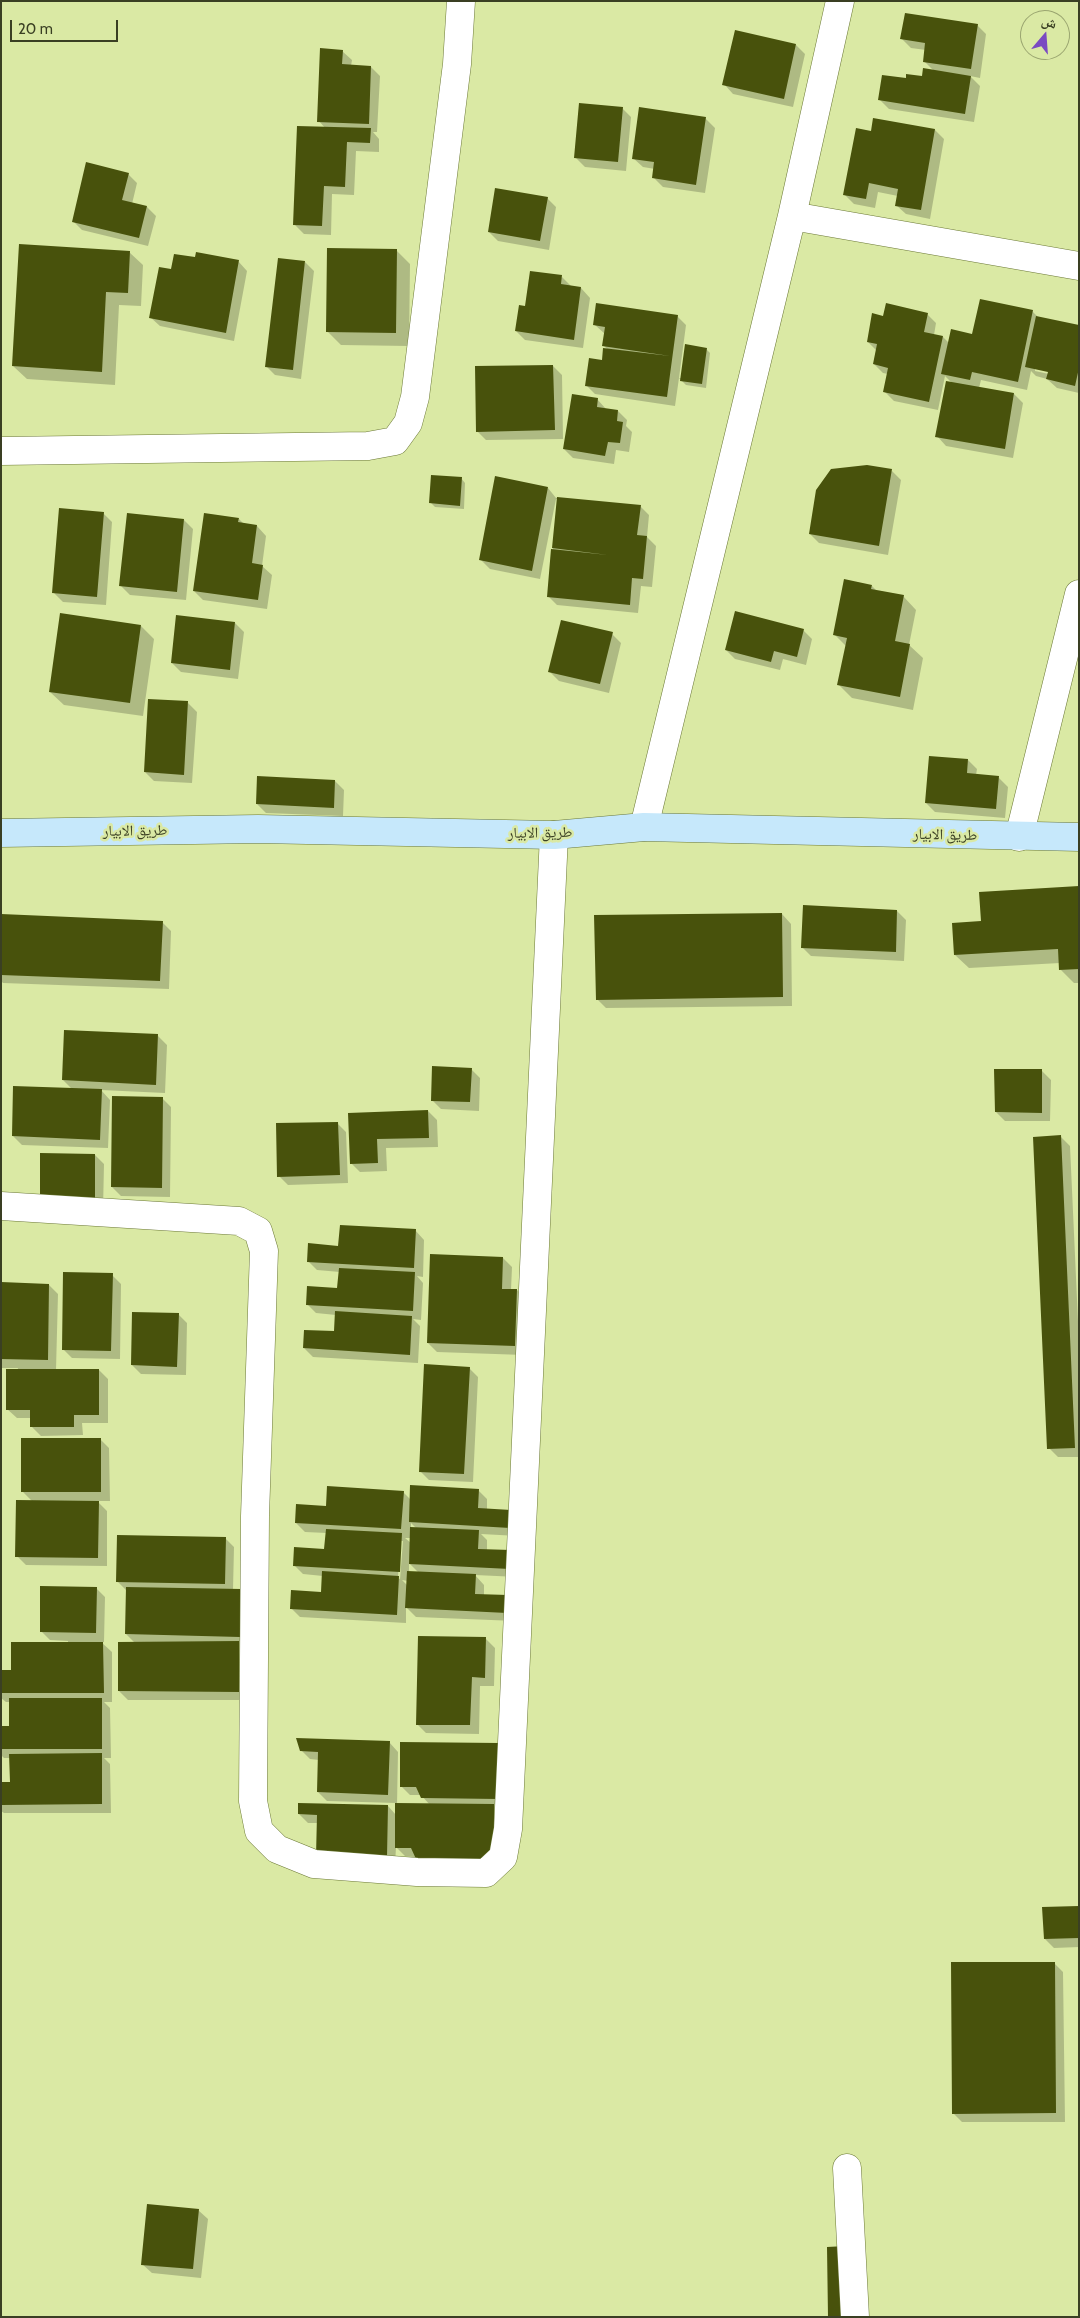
<!DOCTYPE html>
<html>
<head>
<meta charset="utf-8">
<style>
	body { margin:0 }
	#map { position:relative; width:1080px; height:2318px; overflow:hidden; background:#dae9a4; font-family:Cabin,"Noto Naskh Arabic",sans-serif }
	canvas { display:block }
	.frame { position:absolute; inset:0; border:2px solid #3a3f23; pointer-events:none }
	.north { position:absolute; left:1020px; top:10px; width:50px; height:50px; box-sizing:border-box; background:#dae9a4; border:1px solid #9aa570; border-radius:50%; rotate:18deg; font-size:14px; font-weight:700; line-height:20px; text-align:center; color:#3a3f23 }
	.north::after { content:''; display:block; margin:auto; width:18px; height:22px; background:#7a4ac2; clip-path:polygon(50% 0,100% 100%,50% 72%,0 100%) }
	.scale { position:absolute; left:10px; top:20px; width:108px; height:22px; box-sizing:border-box; border:2px solid #3a3f23; border-top:0; padding-left:6px; font-size:15px; line-height:18px; white-space:nowrap; color:#3a3f23; -webkit-text-stroke:4px #dae9a4; paint-order:stroke }
</style>
</head>
<body>
<div id="map">
<canvas width="1080" height="2318"></canvas>
<div class="frame"></div>
<div class="north">ش</div>
<div class="scale">20 m</div>
</div>
<script>
const ctx = document.querySelector('canvas').getContext('2d');
ctx.lineJoin = 'round';
function fillPath(path, color) {
  ctx.fillStyle = color;
  ctx.fill(path, 'evenodd');
}
function trace(path, color, width, dash) {
  ctx.strokeStyle = color;
  ctx.lineWidth = width;
  ctx.lineCap = dash ? 'butt' : 'round';
  ctx.setLineDash(dash || []);
  ctx.stroke(path);
}
function label(font, color, halo, rows, align = 'center') {
  ctx.font = font + ' Cabin,"Noto Naskh Arabic",sans-serif';
  ctx.lineWidth = 5;
  ctx.setLineDash([]);
  ctx.textBaseline = 'middle';
  ctx.strokeStyle = halo;
  ctx.fillStyle = color;
  for (const [text, x, y, turn = 0] of rows) {
    ctx.save();
    ctx.translate(x, y);
    ctx.rotate((+turn || 0) * Math.PI / 180);
    ctx.textAlign = isNaN(turn) ? turn : align;
    if (halo) ctx.strokeText(text, 0, 0);
    ctx.fillText(text, 0, 0);
    ctx.restore();
  }
}
fillPath(new Path2D(`
	M977,25L986,34L980,78L970,76L980,86L974,122L889,109L880,100L907,80L923,78L934,71L924,61L926,50L911,48L902,39Z
	M796,45L805,54L793,107L733,94L724,84Z
	M342,51L352,60L351,66L371,67L380,76L377,132H373L379,139V152L356,151L354,195L332,194L331,235L304,234L295,225L325,128L319,121Z
	M622,108L631,117L626,171L585,167L576,158Z
	M705,118L715,128L705,193L663,187L654,178L655,169L643,167L633,158Z
	M874,120L935,130L944,139L930,219L906,214L896,205L898,196L878,192L875,208L854,204L845,195L872,132Z
	M128,174L137,183L132,204L147,207L156,216L148,246L82,230L73,221Z
	M547,198L556,207L549,250L498,241L489,232Z
	M397,251L410,264L409,346L341,345L327,331Z
	M129,252L143,265L141,306L119,305L115,385L27,379L13,366Z
	M238,261L247,271L234,341L160,326L150,317L172,271Z
	M305,262L314,271L301,379L275,375L266,366Z
	M562,277L571,286L581,288L590,298L583,348L525,340L516,331Z
	M1032,311L1039,318L1079,326V393L1057,388L1047,379L1036,376L1031,371L1027,390L981,380L979,388L1014,394L1023,403L1013,458L946,446L937,436L952,383L945,376L938,410L894,401L885,392L888,374L883,373L874,364L877,351L868,342L884,317L927,314L936,323L934,335L943,337L949,343ZM1035,368L1054,372V375L1035,371Z
	M677,316L686,325L679,378H682L706,349L710,353L706,388L686,385L679,378L675,406L595,394L586,385L603,361L608,350L604,346L605,334L595,325Z
	M553,366L562,375L563,439L486,440L477,431Z
	M597,399L606,409L618,411L627,420L626,426L632,432L629,452L616,450L614,464L573,458L564,449Z
	M892,471L901,480L888,555L819,543L810,534Z
	M461,478L465,483L464,509L435,507L431,503Z
	M548,488L556,498L640,506L649,515L647,537L656,546L652,587L641,586L638,613L557,605L548,596L558,499H556L540,579L490,569L481,560Z
	M103,513L112,522L106,605L63,602L54,593Z
	M239,519L244,524L257,526L266,536L262,566L272,575L267,609L203,600L194,591Z
	M184,520L193,529L186,600L130,595L121,586Z
	M872,586L877,591L903,596L916,610L909,645L923,658L913,710L852,698L839,685L846,646L835,635Z
	M235,623L244,632L238,679L181,672L172,663Z
	M141,626L154,639L143,716L64,705L50,692Z
	M803,630L812,639L806,665L783,659L780,670L735,659L726,650Z
	M612,634L621,643L609,693L559,681L550,672Z
	M188,703L197,712L192,783L154,781L145,772Z
	M968,760L977,769L976,775L999,778L1008,787L1005,818L935,812L926,803Z
	M335,781L344,790L343,816L266,813L257,804Z
	M1079,887V983H1074L1061,970L1060,963L969,968L955,955L983,922Z
	M897,911L906,920L904,961L811,956L802,947Z
	M782,914L791,924L792,1006L606,1008L597,999Z
	M1,915L162,922L171,931L169,989L3,983L1,981Z
	M158,1036L167,1045L165,1093L101,1090L110,1100L108,1148L22,1145L13,1136L73,1090L63,1080Z
	M471,1069L480,1078L479,1111L441,1109L432,1100Z
	M1042,1071L1051,1080L1050,1121H1005L996,1112Z
	M162,1098L171,1107L170,1197L121,1196L112,1187Z
	M428,1111L437,1120L438,1147L386,1148L387,1171L360,1172L351,1163L349,1114Z
	M337,1123L346,1132L348,1183L288,1185L279,1176Z
	M1061,1137L1070,1146L1079,1343V1457H1058L1049,1448Z
	M95,1155L104,1164L103,1210H50Z
	M415,1230L424,1240L423,1277L417,1276L423,1283L421,1320L413,1319L420,1326L418,1363L313,1357L304,1348L335,1333L336,1315L316,1313L307,1304L339,1289L340,1272L317,1270L308,1261L340,1247Z
	M503,1258L512,1267L511,1290H517L526,1299L524,1355L437,1352L428,1343Z
	M112,1275L121,1284L120,1359L72,1358L63,1349Z
	M1,1283L49,1285L58,1294L56,1370H99L108,1379V1423H82L83,1435L41,1436L32,1427L31,1418H17L7,1409L18,1368H1Z
	M178,1314L187,1323L186,1375L141,1374L132,1365Z
	M469,1368L478,1377L473,1482L429,1480L420,1471Z
	M100,1439L109,1448L110,1501H97L107,1511V1566L26,1565L17,1556L33,1502L23,1492Z
	M478,1490L487,1499V1510L518,1536L481,1534L487,1540V1551L518,1577L475,1575L484,1585V1595L516,1621L416,1617L406,1607V1623L300,1617L291,1608L323,1593V1576L303,1574L294,1565L325,1550L327,1533L305,1532L296,1523L327,1507L403,1492L411,1500ZM411,1523L416,1528H411ZM405,1538H411V1543ZM400,1541H403L400,1579L398,1578ZM409,1563L419,1573L409,1572ZM402,1580L408,1581V1586Z
	M225,1538L234,1547L233,1590H240L248,1700H128L119,1691L135,1643L126,1634V1590L117,1581Z
	M96,1588L105,1597L104,1642H101L112,1652V1702H104L110,1708L111,1758H104L110,1764L111,1813H4L1,1811V1783H11L10,1758H4L1,1755V1728H10V1702H6L1,1698V1672H13L68,1643V1641L50,1640L41,1631Z
	M486,1639L495,1648L494,1686H480L479,1734L426,1733L417,1724Z
	M389,1742L398,1752L397,1805H430L421,1795H410L401,1786L498,1745L507,1808L495,1807L502,1815V1868L405,1856L396,1847L395,1866L318,1823H308L299,1814L388,1806L396,1815V1803L327,1801L318,1792L319,1760L310,1759L301,1750Z
	M1079,1907V1947L1054,1948L1045,1939Z
	M1054,1963L1063,1972L1065,2122H962L953,2113Z
	M198,2210L208,2219L201,2278L152,2273L142,2264Z`), '#0003');
fillPath(new Path2D(`
	M905,13L978,24L971,69L923,62L925,43L900,39Z
	M735,30L796,44L784,99L722,85Z
	M320,48L343,50L342,64L371,66L369,124L317,122Z
	M923,68L971,76L965,114L878,100L882,75L906,78V74L922,76Z
	M579,103L623,107L618,162L574,158Z
	M639,107L706,117L696,185L652,178L654,162L632,159Z
	M873,118L935,129L921,210L895,206L898,189L869,183L866,199L843,195L856,128L871,131Z
	M297,126L371,128L370,143L347,142L345,187L324,186L322,226L293,225Z
	M86,162L129,173L122,200L147,206L139,238L72,222Z
	M495,188L548,197L540,241L488,232Z
	M19,244L130,251L128,293L106,292L102,372L12,366Z
	M327,248L397,249L396,333L326,332Z
	M196,252L239,260L226,333L149,318L159,267L171,269L174,254L195,257Z
	M278,258L305,261L293,370L265,367Z
	M530,271L562,275L561,284L581,287L574,340L515,331L519,305L525,306Z
	M980,299L1033,310L1018,382L972,372L970,380L941,374L951,329L972,334Z
	M596,303L678,315L667,397L585,386L589,358L602,360L603,348L670,356L602,346L605,327L593,325Z
	M886,303L928,313L924,332L943,336L929,402L883,392L888,368L873,364L877,344L867,342L872,313L883,316Z
	M1036,316L1079,325V368L1075,386L1046,379L1048,372L1025,367Z
	M685,344L707,348L702,384L680,381Z
	M553,365L555,430L476,432L475,366Z
	M946,381L1014,393L1005,449L935,437Z
	M572,394L598,398L597,407L618,410L617,421L623,422L620,443L608,442L605,456L563,449Z
	M867,465L892,469L879,546L809,534L816,490L831,469Z
	M431,475L462,477L460,506L429,503Z
	M495,476L548,487L532,571L479,560Z
	M557,497L641,505L637,535L647,536L643,579L632,578L630,605L547,597L551,549L608,555L552,548Z
	M59,508L104,512L97,597L52,593Z
	M127,513L184,519L177,592L119,586Z
	M204,513L239,518L238,522L257,525L252,563L263,565L258,600L193,591Z
	M844,579L872,585L871,589L904,595L895,641L910,644L900,697L837,685L847,638L833,635Z
	M735,611L804,629L797,657L774,651L771,662L725,650Z
	M60,613L141,625L130,703L49,692Z
	M176,615L235,622L230,670L171,663Z
	M561,620L613,632L600,684L548,672Z
	M148,699L188,701L184,775L144,772Z
	M929,756L968,759L967,773L999,776L996,809L925,803Z
	M257,776L335,780L334,808L256,804Z
	M1079,886V969L1059,970L1058,949L954,955L952,923L981,921L979,892Z
	M803,905L897,910L896,952L801,948Z
	M782,913L783,997L596,1000L594,915Z
	M1,914L163,921L160,981L1,975Z
	M64,1030L158,1034L156,1085L62,1080Z
	M432,1066L472,1068L470,1102L431,1101Z
	M994,1069H1042V1113L995,1112Z
	M13,1086L102,1089L100,1140L12,1136Z
	M112,1096L163,1097L162,1188L111,1187Z
	M428,1110L429,1138L377,1139L378,1163L350,1164L348,1113Z
	M338,1122L340,1175L277,1177L276,1123Z
	M1061,1135L1075,1448L1047,1449L1033,1137Z
	M40,1153L95,1154V1202L40,1201Z
	M340,1225L416,1229L414,1268L307,1262L308,1243L338,1246Z
	M430,1254L503,1257L502,1289H517L515,1346L427,1343Z
	M339,1268L415,1272L413,1311L306,1305L307,1286L337,1288Z
	M63,1272L113,1273L111,1351L62,1350Z
	M1,1282L49,1284L48,1360L1,1359Z
	M335,1311L412,1316L410,1355L303,1348L304,1330L334,1331Z
	M132,1312L179,1313L177,1367L131,1365Z
	M424,1364L470,1367L464,1474L419,1472Z
	M6,1369H99V1415H74V1427H30V1410H6Z
	M21,1438H101V1492H21Z
	M410,1485L479,1489L478,1508L511,1510L510,1528L409,1522Z
	M327,1486L404,1491L401,1529L295,1523L296,1504L326,1506Z
	M16,1500L99,1501L98,1558L15,1557Z
	M410,1527L479,1530L478,1549L511,1550L510,1569L409,1564Z
	M326,1529L402,1533L400,1572L293,1566L294,1547L324,1549Z
	M117,1535L226,1537L225,1584L116,1582Z
	M322,1571L399,1576L397,1615L290,1609L291,1590L321,1592Z
	M407,1571L476,1574L475,1594L508,1595L507,1613L405,1608Z
	M40,1586L97,1587L96,1633L40,1632Z
	M126,1587L241,1589L240,1637L125,1634Z
	M418,1636L486,1637L485,1678L472,1677L470,1725H416Z
	M239,1641V1692L118,1691V1642Z
	M11,1642H103L104,1693H1V1670H11Z
	M9,1698H102V1749H1V1726H9Z
	M296,1738L390,1741L388,1795L317,1792L318,1752L300,1751Z
	M400,1742L499,1743L498,1799L421,1798L416,1787H400Z
	M102,1753V1804L1,1805V1782H10L9,1754Z
	M298,1803L388,1805L387,1857L316,1856L317,1815L298,1814Z
	M395,1803L494,1804V1860L416,1859L411,1848H395Z
	M1079,1906V1938L1044,1939L1042,1907Z
	M951,1962H1055L1056,2113L952,2114Z
	M147,2204L199,2209L193,2269L141,2265Z
	M846,2246L848,2317H828L827,2247Z`), '#48520c');
const street = new Path2D(`
	M792,216L1079,266
	M1,451L368,446L395,441L408,423L415,397L457,64L461,1
	M644,827L792,216L840,1
	M1019,837L1079,594
	M1,1206L239,1221L258,1231L264,1251L255,1516L253,1801L259,1831L277,1849L314,1864L417,1872L486,1873L503,1857L508,1829L554,835
	M847,2168L855,2317`);
const secondary = new Path2D(`
	M1,833L258,829L554,835L644,827L1079,837`);
trace(street, '#6c7937', 29);
trace(secondary, '#6c7937', 29);
trace(street, '#fff', 28);
trace(secondary, '#c6e8fb', 28);
label('15px', '#3a3f23', '#dae9a4', [
	["طريق الابيار",135,831,-1],
	["طريق الابيار",540,833,-1],
	["طريق الابيار",945,835,1]
]);
</script>
</body>
</html>
